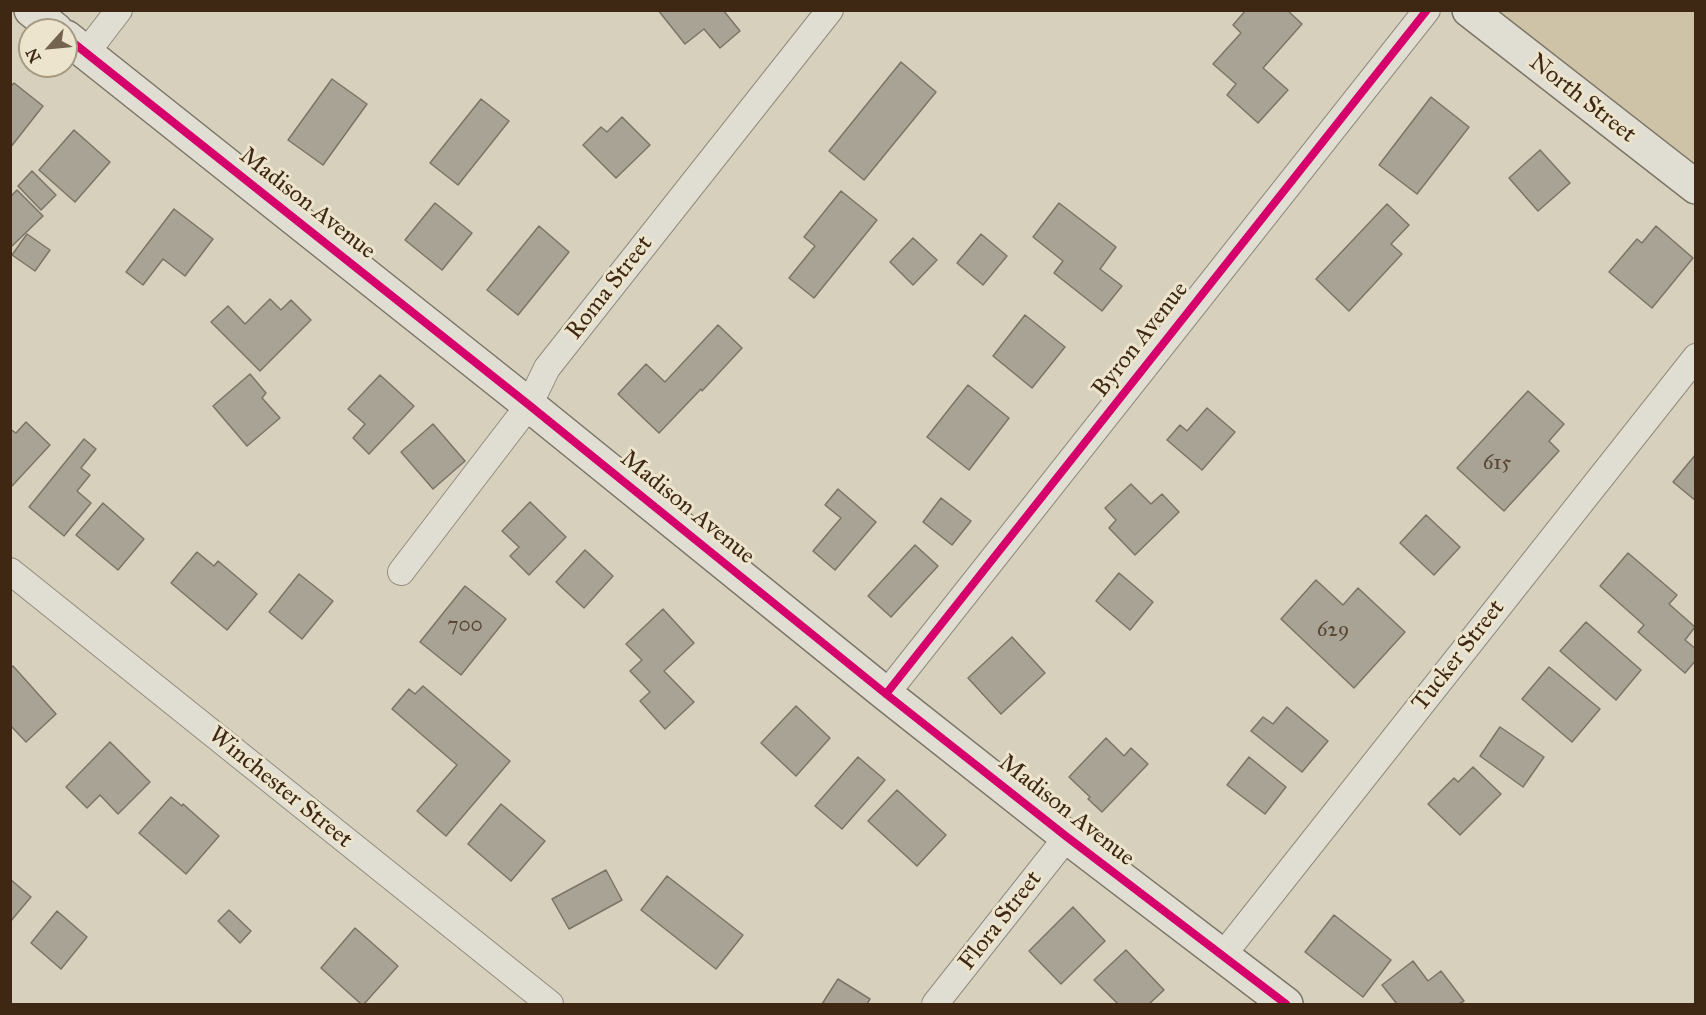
<!DOCTYPE html>
<html>
<head>
<meta charset="utf-8">
<style>
	body { margin:0 }
	#map { position:relative; width:1706px; height:1015px; overflow:hidden; background:#d7d0bc; font-family:"IM FELL Great Primer",serif }
	canvas { display:block }
	.frame { position:absolute; inset:0; border:12px solid #3e2814; pointer-events:none }
	.north { position:absolute; left:18px; top:18px; width:60px; height:60px; box-sizing:border-box; background:#ece4cc; border:2px solid #a69982; border-radius:50%; rotate:243deg; font-size:16px; font-weight:700; line-height:24px; text-align:center; color:#3e2814 }
	.north::after { content:''; display:block; margin:auto; width:21px; height:27px; background:#74634f; clip-path:polygon(50% 0,100% 100%,50% 72%,0 100%) }
</style>
</head>
<body>
<div id="map">
<canvas width="1706" height="1015"></canvas>
<div class="frame"></div>
<div class="north">N</div>
</div>
<script>
const ctx = document.querySelector('canvas').getContext('2d');
ctx.lineJoin = 'round';
function fillPath(path, color) {
  ctx.fillStyle = color;
  ctx.fill(path, 'evenodd');
}
function trace(path, color, width, dash) {
  ctx.strokeStyle = color;
  ctx.lineWidth = width;
  ctx.lineCap = dash ? 'butt' : 'round';
  ctx.setLineDash(dash || []);
  ctx.stroke(path);
}
function label(font, color, halo, rows, align = 'center') {
  ctx.font = font + ' "IM FELL Great Primer",serif';
  ctx.lineWidth = 6;
  ctx.setLineDash([]);
  ctx.textBaseline = 'middle';
  ctx.strokeStyle = halo;
  ctx.fillStyle = color;
  for (const [text, x, y, turn = 0] of rows) {
    ctx.save();
    ctx.translate(x, y);
    ctx.rotate((+turn || 0) * Math.PI / 180);
    ctx.textAlign = isNaN(turn) ? turn : align;
    if (halo) ctx.strokeText(text, 0, 0);
    ctx.fillText(text, 0, 0);
    ctx.restore();
  }
}
fillPath(new Path2D(`
	M1469,11H1695V187Z`), '#cec3a7');
const building = new Path2D(`
	M658,10H723L740,31L720,48L704,29L685,44Z
	M1246,10H1287L1302,24L1263,68L1288,90L1258,123L1227,95L1236,84L1213,64L1241,33L1233,25Z
	M901,62L936,92L864,180L829,151Z
	M332,79L367,104L323,165L288,140Z
	M14,83L43,106L10,148V87Z
	M1431,97L1469,127L1417,194L1379,165Z
	M481,99L509,121L458,185L430,163Z
	M622,117L650,145L616,178L583,145L601,127L607,132Z
	M74,130L110,162L75,202L39,170Z
	M1540,150L1570,183L1538,211L1509,178Z
	M32,171L56,195L41,210L18,186Z
	M17,190L43,216L10,248V197Z
	M841,191L877,220L814,298L789,278L815,246L804,237Z
	M435,203L472,233L442,270L405,240Z
	M1059,203L1116,247L1100,269L1122,286L1102,311L1054,273L1063,261L1033,237Z
	M1387,204L1409,225L1391,244L1402,254L1349,311L1316,279Z
	M174,209L213,239L185,276L163,259L143,285L126,272Z
	M539,226L569,252L518,315L487,290Z
	M1656,226L1693,258L1652,308L1609,272L1637,239L1642,243Z
	M27,234L50,250L35,271L12,255Z
	M981,234L1007,256L983,285L957,263Z
	M913,238L937,260L913,285L890,262Z
	M270,299L281,310L291,300L311,320L260,371L211,322L228,306L245,324Z
	M1025,315L1065,347L1032,388L993,356Z
	M718,325L742,348L702,391L701,389L659,433L618,394L646,364L665,382Z
	M250,374L266,393L262,398L280,418L247,446L213,406Z
	M380,375L414,406L369,454L353,438L365,424L348,409Z
	M968,385L1009,418L969,470L927,437Z
	M1528,391L1564,424L1549,441L1559,451L1504,511L1457,468Z
	M1207,408L1235,432L1202,470L1167,440L1180,425L1187,431Z
	M26,422L50,445L12,486L10,484V429L16,433Z
	M433,424L465,461L433,489L401,452Z
	M84,439L96,449L81,468L90,475L77,491L91,503L64,536L29,507Z
	M1696,454V501L1673,482Z
	M1131,484L1151,504L1162,494L1179,512L1135,555L1109,528L1116,520L1105,508Z
	M838,489L876,522L835,570L813,551L841,518L825,505Z
	M941,498L971,521L952,545L923,522Z
	M530,502L566,537L529,575L510,556L519,547L502,531Z
	M103,503L144,539L118,570L76,535Z
	M1426,515L1460,547L1434,575L1400,543Z
	M915,545L938,566L891,617L868,596Z
	M585,550L613,576L584,608L556,582Z
	M197,552L214,566L218,561L257,594L227,630L171,583Z
	M1628,553L1677,595L1669,604L1695,627L1685,640L1696,649V660L1685,673L1638,632L1644,625L1600,586Z
	M1119,573L1153,602L1130,630L1096,601Z
	M299,574L333,601L302,639L269,612Z
	M1316,580L1343,605L1358,588L1405,632L1354,688L1281,619Z
	M465,586L506,619L461,675L420,642Z
	M663,609L694,643L664,671L694,702L665,729L640,701L650,692L630,671L642,660L626,644Z
	M1586,622L1641,670L1616,700L1560,651Z
	M1012,637L1045,673L1001,714L968,678Z
	M13,666L56,714L26,742L10,725V668Z
	M1549,667L1600,709L1572,742L1522,699Z
	M423,686L510,761L446,836L417,811L457,765L392,709L409,689L415,694Z
	M796,706L830,738L796,776L761,743Z
	M1287,707L1328,741L1302,772L1251,731L1263,717L1273,724Z
	M1500,727L1544,757L1523,787L1480,756Z
	M1106,738L1124,756L1131,748L1148,764L1102,812L1088,799L1090,797L1069,777Z
	M110,742L150,782L118,814L100,795L87,808L66,787Z
	M858,757L885,780L842,829L815,806Z
	M1249,757L1286,787L1265,814L1227,785Z
	M1473,767L1501,794L1460,835L1428,804L1454,778L1458,782Z
	M897,790L946,835L917,866L868,821Z
	M171,797L182,806L183,804L219,836L186,874L139,833Z
	M501,804L545,841L511,881L468,844Z
	M606,870L622,900L569,929L552,899Z
	M667,876L743,935L716,969L641,910Z
	M10,879L31,897L10,922Z
	M1073,907L1105,941L1061,984L1029,951Z
	M229,910L251,931L240,943L218,921Z
	M57,911L87,937L61,969L31,943Z
	M1334,915L1391,960L1363,997L1305,952Z
	M355,928L398,966L364,1004H361L321,968Z
	M1126,950L1164,990L1149,1004H1118L1094,980Z
	M1413,961L1428,981L1441,971L1464,1001L1459,1004H1397L1382,985Z
	M838,979L870,999L867,1004H822Z`);
fillPath(building, '#a9a395');
trace(building, '#7b7467', 1.5);
const street = new Path2D(`
	M86,53L119,10
	M10,571L550,1004
	M401,572L529,405L547,368L830,10
	M886,694L1427,10
	M1223,955L1696,357
	M935,1004L1067,837`);
const secondary = new Path2D(`
	M31,10L56,30
	M1469,10L1696,187
	M66,37L529,405L886,694L1067,837L1286,1004`);
trace(street, '#928b7d', 28);
trace(secondary, '#7b7467', 36);
trace(street, '#e0ddd2', 26);
trace(secondary, '#e0ddd2', 33);
trace(new Path2D(`
	M66,37L529,405L886,694L1067,837L1286,1004
	M886,694L1427,10`), '#d6006c', 8);
label('21px', '#594734', null, [
	["615",1497,464],
	["700",465,626],
	["629",1333,631]
]);
label('24px', '#3e2814', '#ece4cc', [
	["North Street",1582,99,38],
	["Madison Avenue",307,204,38],
	["Roma Street",610,288,-52],
	["Byron Avenue",1141,340,-52],
	["Madison Avenue",687,508,39],
	["Tucker Street",1459,656,-52],
	["Winchester Street",280,788,39],
	["Madison Avenue",1066,811,38],
	["Flora Street",1001,921,-52]
]);
</script>
</body>
</html>
